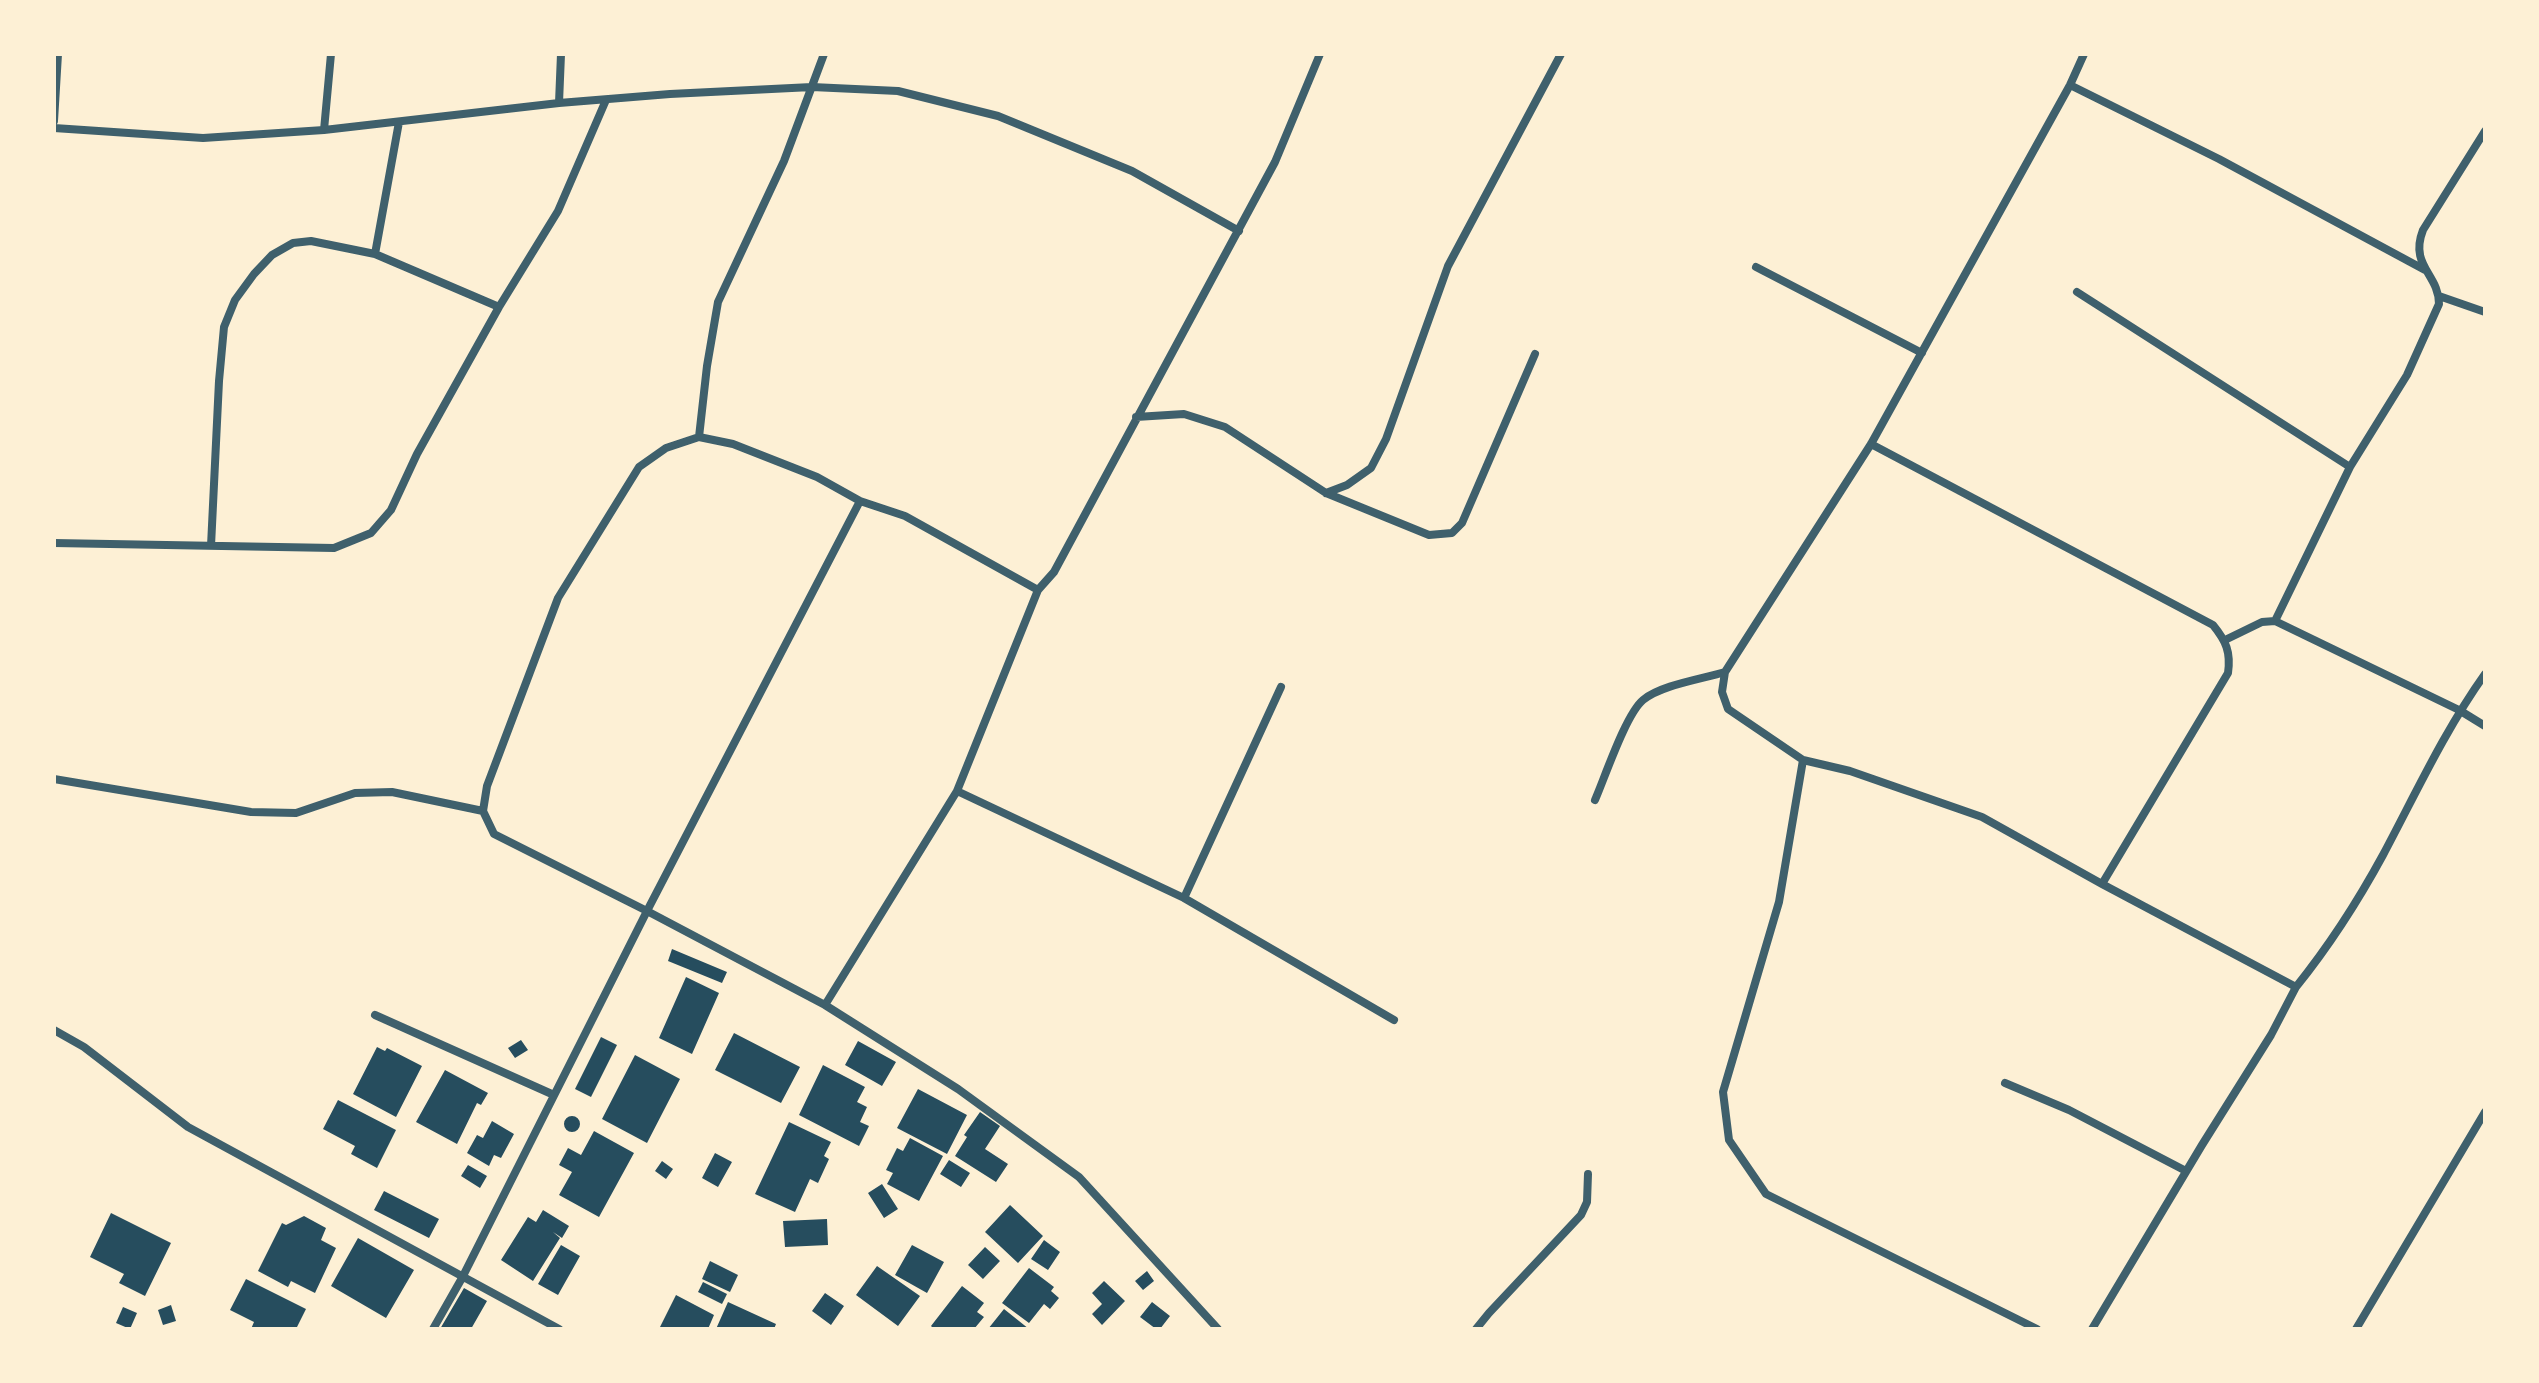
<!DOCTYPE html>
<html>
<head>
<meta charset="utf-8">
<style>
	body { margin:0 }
	#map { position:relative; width:2539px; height:1383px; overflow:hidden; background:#fdf0d5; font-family:Mulish,sans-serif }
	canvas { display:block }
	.frame { position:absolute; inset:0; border:56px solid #fdf0d5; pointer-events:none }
</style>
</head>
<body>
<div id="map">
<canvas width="2539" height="1383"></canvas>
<div class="frame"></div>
</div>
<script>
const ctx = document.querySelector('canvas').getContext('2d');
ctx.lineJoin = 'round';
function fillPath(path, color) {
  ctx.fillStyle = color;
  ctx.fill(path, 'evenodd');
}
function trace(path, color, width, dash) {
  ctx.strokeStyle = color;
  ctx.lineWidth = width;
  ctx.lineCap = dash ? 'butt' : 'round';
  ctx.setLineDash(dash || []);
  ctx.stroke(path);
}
fillPath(new Path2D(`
	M672,949L727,972L722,983L668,961Z
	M686,977L719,993L692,1054L659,1038Z
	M734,1033L800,1067L781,1103L715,1070Z
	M601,1037L617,1045L591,1097L575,1089Z
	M521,1040L528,1050L515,1058L508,1048Z
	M858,1041L896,1062L882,1086L845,1065Z
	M377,1047L385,1051L387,1048L422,1066L396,1117L353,1094Z
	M635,1055L680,1079L647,1143L602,1119Z
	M823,1065L865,1087L857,1102L867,1107L860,1122L869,1126L859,1146L799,1115Z
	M445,1070L488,1093L481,1105L477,1103L457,1144L416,1122Z
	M918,1089L967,1115L947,1154L897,1128Z
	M338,1100L396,1130L377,1168L351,1154L355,1146L323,1129Z
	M980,1112L1000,1126L985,1149L1008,1164L996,1182L955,1156L967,1137L964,1135Z
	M564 1124a8 8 0 1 1 16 0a8 8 0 1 1-16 0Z
	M492,1121L514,1134L501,1158L494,1155L489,1166L467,1153L477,1135L483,1138Z
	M789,1122L831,1142L824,1156L829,1159L818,1183L810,1179L795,1212L755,1194Z
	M594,1131L634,1153L599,1217L559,1195L572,1172L559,1165L568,1148L581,1155Z
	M910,1138L943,1156L919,1201L887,1184L893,1173L886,1170L897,1148L903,1151Z
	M715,1153L732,1162L718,1187L702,1178Z
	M949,1160L970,1173L961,1187L940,1174Z
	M662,1161L673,1169L666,1179L655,1171Z
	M468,1165L487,1176L480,1188L461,1176Z
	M882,1184L898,1209L884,1218L868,1193Z
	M384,1191L439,1219L429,1238L374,1210Z
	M1010,1205L1043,1236L1018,1263L985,1232Z
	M543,1210L569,1226L562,1238L553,1232L560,1238L533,1281L501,1260L528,1217L536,1222Z
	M111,1213L171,1243L145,1296L119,1283L124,1274L90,1257Z
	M304,1216L326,1228L321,1240L336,1248L315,1293L291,1281L288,1287L258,1271L282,1223L286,1225Z
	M827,1219L828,1245L785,1247L783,1221Z
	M358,1238L414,1270L386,1318L331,1286Z
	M1044,1240L1060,1252L1048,1270L1031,1259Z
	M561,1245L580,1256L558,1295L538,1284Z
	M912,1245L944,1262L927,1293L895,1275Z
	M985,1247L1000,1261L983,1279L968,1265Z
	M710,1261L738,1275L730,1292L702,1279Z
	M877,1266L920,1296L898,1326L856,1295Z
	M1029,1268L1054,1287L1051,1291L1059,1298L1050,1309L1044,1304L1029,1323L1002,1303Z
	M1147,1271L1154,1281L1143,1290L1135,1281Z
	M246,1279L306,1309L296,1329H251L254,1322L230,1310Z
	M1104,1281L1125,1301L1102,1325L1092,1314L1102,1304L1092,1293Z
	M703,1282L727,1294L722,1304L698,1292Z
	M962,1286L984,1303L977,1312L984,1317L974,1329H934L931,1326Z
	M464,1288L487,1301L471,1329H440Z
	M825,1293L844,1306L831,1325L812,1311Z
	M676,1295L714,1315L708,1329H664L660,1327Z
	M728,1302L776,1324L774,1329H716Z
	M1152,1302L1170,1316L1160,1329H1156L1140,1317Z
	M171,1305L176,1321L163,1325L158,1310Z
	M123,1307L137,1313L130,1329L116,1323Z
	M1004,1309L1029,1329H988Z`), '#264d5e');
trace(new Path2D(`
	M2084,54L2070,85L1871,444L1725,672L1722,692L1728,709L1803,760L1850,771L1982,817L2102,884L2296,987L2271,1035L2202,1145L2092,1329
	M2070,85L2219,159L2425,270
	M559,103L561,54
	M54,121L58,54
	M54,128L203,138L324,130L559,103L670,94L812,87L898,91L998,116L1132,171L1239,231
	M324,130L331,54
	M375,254L399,122
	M1756,267L1922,353
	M2077,292L2350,467
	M2439,296L2485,312
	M1136,417L1184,414L1225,427L1326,493L1429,535L1452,533L1462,523L1535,354
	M699,437L707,366L718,302L784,161L824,54
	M1871,444L2213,625C2226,641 2231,652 2228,673L2102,884
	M1326,493L1347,485L1371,468L1386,439L1448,266L1561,54
	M54,543L334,548L371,533L391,510L417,454L499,307L558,211L606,100
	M211,546L219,381L224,327L235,300L254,274L272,255L293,243L311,241L375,254L499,307
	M1038,590L905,516L860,501L817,477L733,444L699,437L666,448L639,467L558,598L487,786L483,811L494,834L647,911L825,1005L958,1089L1079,1177L1218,1329
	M2275,621L2350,467L2407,375L2439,304C2439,274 2409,266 2423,230L2485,131
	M2225,640L2262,622L2275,621L2459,710L2485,726
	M1803,760L1779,902L1723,1092L1729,1140L1766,1194L2037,1329
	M54,779L251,812L296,813L355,793L392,792L483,811
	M957,791L1184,898L1394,1020
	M1595,800C1605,777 1626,714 1643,700C1661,685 1702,679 1725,672
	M1184,898L1281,687
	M2296,987C2329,946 2358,901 2383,855C2416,793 2445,730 2485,674
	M825,1005L957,791L1038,590L1054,572L1275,162L1320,54
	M375,1015L554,1095
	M54,1030L84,1047L188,1127L559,1329
	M2005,1083L2069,1110L2186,1171
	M433,1329L462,1278L647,911L860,501
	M1476,1329L1489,1313L1581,1215L1587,1202L1588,1174
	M2356,1329L2485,1112`), '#3f606c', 8);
</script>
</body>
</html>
